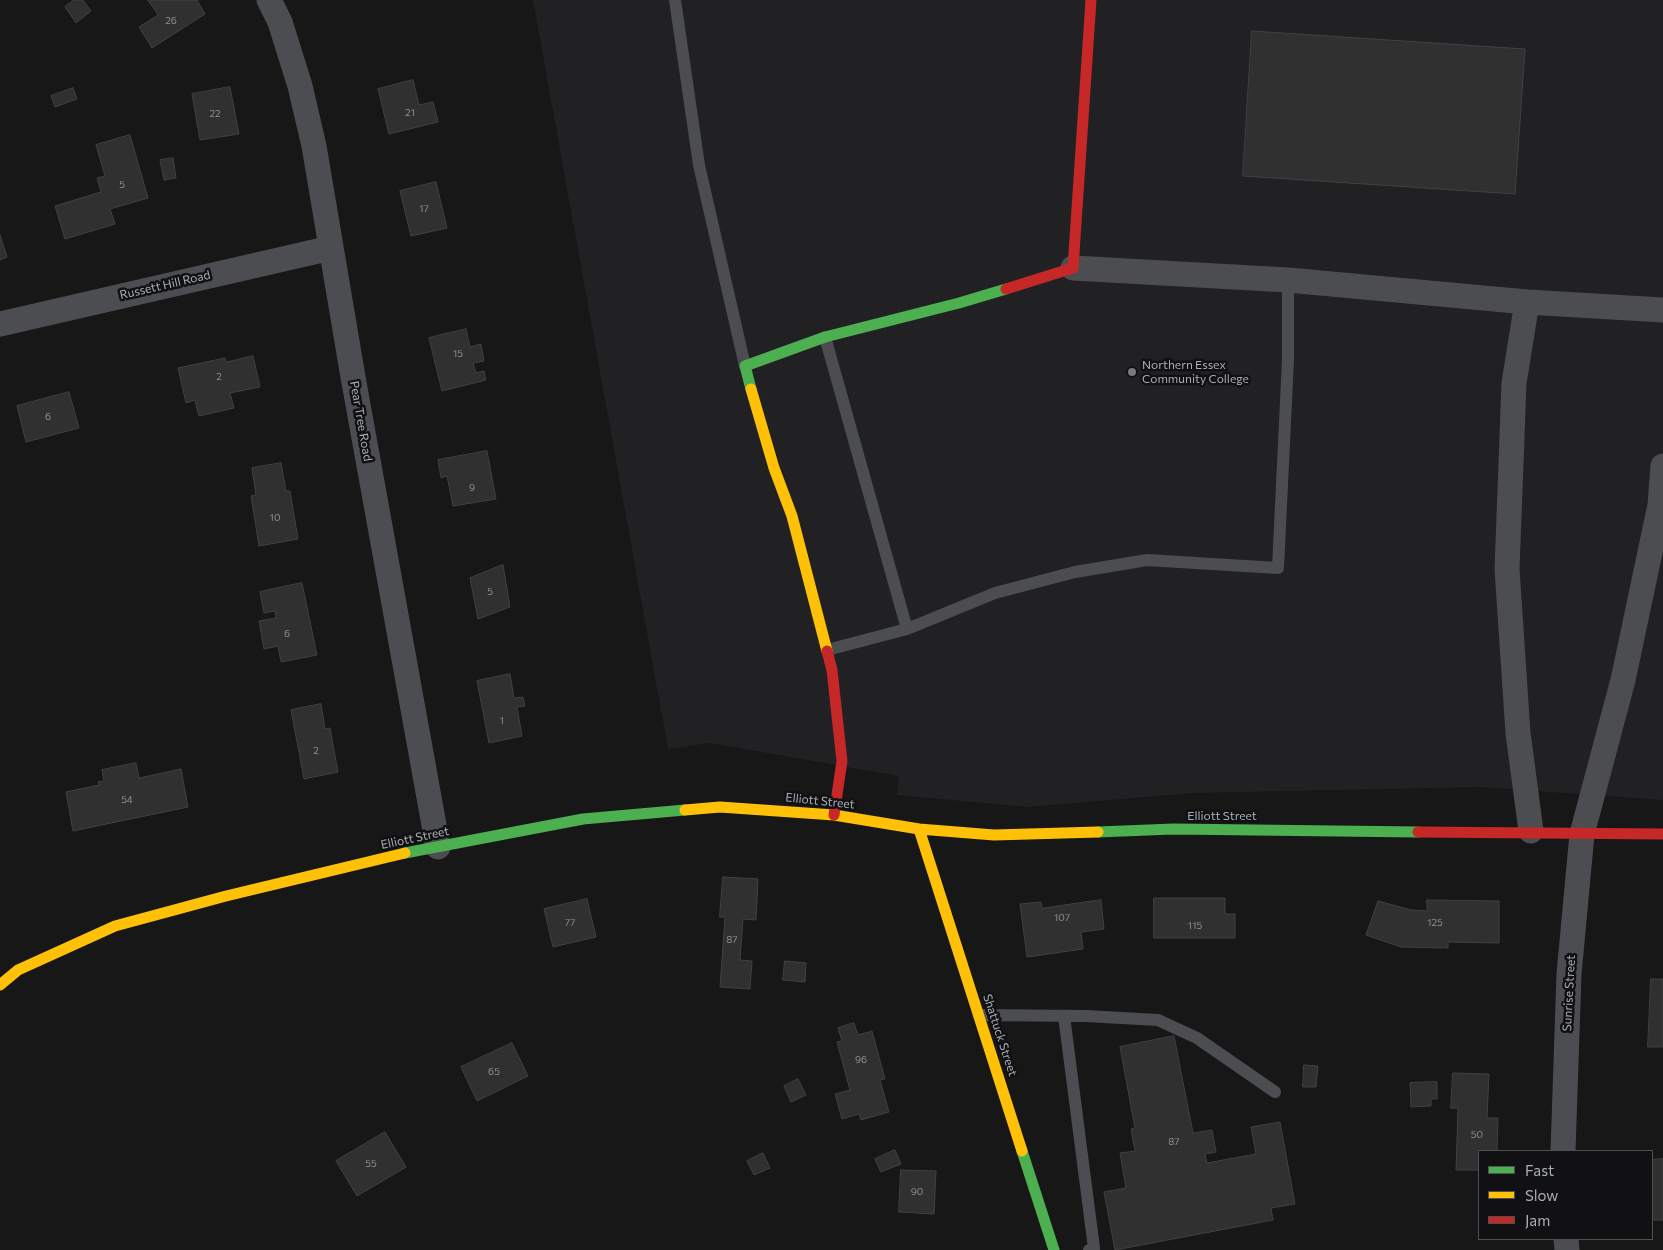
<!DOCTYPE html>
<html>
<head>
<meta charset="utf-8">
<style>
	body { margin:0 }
	#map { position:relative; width:1663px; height:1250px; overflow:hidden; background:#171717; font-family:Commissioner,sans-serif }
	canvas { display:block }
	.legend { position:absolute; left:1478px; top:1150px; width:175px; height:90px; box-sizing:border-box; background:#111113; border:1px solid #4e5055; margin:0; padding:6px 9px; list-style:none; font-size:15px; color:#a9afb7 }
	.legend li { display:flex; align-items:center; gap:10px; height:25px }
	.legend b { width:25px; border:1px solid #4e5055 }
</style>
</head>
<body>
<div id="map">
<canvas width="1663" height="1250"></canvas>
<ul class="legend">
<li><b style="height:6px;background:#4caf50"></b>Fast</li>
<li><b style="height:6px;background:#ffc107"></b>Slow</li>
<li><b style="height:6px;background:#c62828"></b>Jam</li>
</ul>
</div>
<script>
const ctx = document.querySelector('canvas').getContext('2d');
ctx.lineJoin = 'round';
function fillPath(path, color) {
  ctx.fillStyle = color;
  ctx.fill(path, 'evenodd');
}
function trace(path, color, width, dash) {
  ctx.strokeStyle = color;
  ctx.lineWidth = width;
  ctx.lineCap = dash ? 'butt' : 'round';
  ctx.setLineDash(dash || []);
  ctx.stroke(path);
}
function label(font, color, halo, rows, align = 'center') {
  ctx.font = font + ' Commissioner,sans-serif';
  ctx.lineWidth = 5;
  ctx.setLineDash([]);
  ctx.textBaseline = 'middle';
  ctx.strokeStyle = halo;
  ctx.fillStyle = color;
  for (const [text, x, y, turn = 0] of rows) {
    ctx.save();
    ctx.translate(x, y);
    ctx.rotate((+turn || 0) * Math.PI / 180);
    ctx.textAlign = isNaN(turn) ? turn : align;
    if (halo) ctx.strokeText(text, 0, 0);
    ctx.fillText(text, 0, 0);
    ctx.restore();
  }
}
fillPath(new Path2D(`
	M533,0H1663V800L1480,787L1193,793L1028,807L897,795L899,776L710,743L668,749Z`), '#212123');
const building = new Path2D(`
	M74,0H83L91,11L76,23L65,7Z
	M148,0H197L205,14L152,48L139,27L158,15Z
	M1252,31L1525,49L1515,194L1243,176Z
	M413,80L419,105L433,102L438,122L389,134L378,89Z
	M230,87L239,134L200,140L192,94Z
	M73,88L77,99L55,107L51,96Z
	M130,135L148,198L110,209L115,224L65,239L55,206L101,192L97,178L105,176L96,145Z
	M173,158L176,178L164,180L160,160Z
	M436,182L447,228L411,236L400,191Z
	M0,235L7,257L0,260Z
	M466,329L470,347L481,344L484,361L473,363L476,373L484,371L486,380L442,391L429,338Z
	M253,356L260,387L230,393L234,408L199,416L195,400L186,403L178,368L225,358L226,362Z
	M69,392L79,428L26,442L17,406Z
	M487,451L496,499L453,506L447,476L441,478L438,460Z
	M281,463L286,491H290L298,539L259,546L251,496L256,495L252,468Z
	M503,565L510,607L478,619L470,578Z
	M302,583L317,655L281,662L278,646L264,649L259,621L276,618L275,611L264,613L260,592Z
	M510,674L514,698L523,697L525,706L517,707L522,736L489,743L477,681Z
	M321,704L325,729L330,728L338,772L304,779L291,710Z
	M136,763L139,778L181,769L188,807L73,831L66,792L99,785L98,782L104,781L102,770Z
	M723,877L758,879L756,920L743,919L740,960L752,961L750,989L720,987L725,917H720Z
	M1154,898H1225V914H1235V938H1154Z
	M587,899L596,937L553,947L544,909Z
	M1101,900L1104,929L1081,932L1083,949L1027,957L1020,904L1041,902L1042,908Z
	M1427,900L1499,901V943L1448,942V948L1401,947L1366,935L1378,901L1411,910L1427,911Z
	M785,961L806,963L805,982L783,980Z
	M1651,979H1663V1047H1648Z
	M854,1023L858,1035L872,1031L885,1079L880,1080L889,1112L861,1120L859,1114L842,1119L835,1094L850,1090L837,1042L842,1041L838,1028Z
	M1174,1036L1193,1133L1212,1130L1216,1152L1205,1154L1207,1163L1256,1154L1251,1127L1280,1122L1295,1204L1271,1208L1273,1220L1115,1250L1104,1192L1126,1188L1120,1153L1135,1151L1131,1129L1135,1128L1120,1047Z
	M512,1043L528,1076L477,1101L461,1067Z
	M1304,1065L1318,1066L1316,1087H1303Z
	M1453,1073L1489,1074L1487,1118H1498L1497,1151H1479V1170H1456L1458,1108H1451Z
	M798,1079L806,1095L791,1102L784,1086Z
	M1437,1082V1099H1431V1106L1411,1107L1410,1083Z
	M385,1132L406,1167L357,1196L336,1161Z
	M895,1150L901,1164L881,1172L875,1159Z
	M763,1153L770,1168L754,1175L747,1161Z
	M1663,1159V1220H1652V1160Z
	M901,1170L936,1171L934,1214L899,1212Z`);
fillPath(building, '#303031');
trace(building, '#3f4143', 1);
trace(new Path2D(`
	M675,0L699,165L745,366
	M825,337L907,629L995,593L1075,572L1147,560L1278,568L1288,359V280
	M827,650L907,629
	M979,1015L1086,1016L1158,1020L1197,1038L1275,1092
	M1064,1016L1094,1248L1089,1250`), '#4c4d50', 12);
trace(new Path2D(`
	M269,0L280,22L300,86L314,146L353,377L438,847
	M1073,268L1288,280L1527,302L1663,310
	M1527,302L1514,383L1507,569L1518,733L1531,831
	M0,324L331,248
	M1563,1151L1569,974L1582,834L1623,680L1660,505L1663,466
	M1566,1239L1567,1250`), '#4c4d50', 25);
trace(new Path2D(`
	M751,389L745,366L825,337L959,303L1006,289
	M1098,832L1173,829L1418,832
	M405,853L583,819L685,810
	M1022,1151L1054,1250`), '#4caf50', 11);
trace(new Path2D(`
	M751,389L774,468L792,516L827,651
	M685,810L720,807L834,815L919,829L994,835L1098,832
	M919,829L1022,1151
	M0,985L18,970L115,926L226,896L405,853`), '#ffc107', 11);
trace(new Path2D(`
	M1006,289L1073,268L1091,0
	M827,651L832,670L842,761L834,815
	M1418,832L1663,834`), '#c62828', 11);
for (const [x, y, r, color] of [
	[1132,372,5,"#767a7f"]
]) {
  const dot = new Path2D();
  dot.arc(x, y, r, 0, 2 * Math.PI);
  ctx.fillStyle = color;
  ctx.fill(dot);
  trace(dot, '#111113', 2);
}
label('10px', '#8b8f96', null, [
	["26",171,21],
	["21",410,113],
	["22",215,114],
	["5",122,185],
	["17",424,209],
	["15",458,354],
	["2",219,377],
	["6",48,417],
	["9",472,488],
	["10",275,518],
	["5",490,592],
	["6",287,634],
	["1",502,721],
	["2",316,751],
	["54",127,800],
	["107",1062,918],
	["77",570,923],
	["125",1435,923],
	["115",1195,926],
	["87",732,940],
	["96",861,1060],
	["65",494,1072],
	["50",1477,1135],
	["87",1174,1142],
	["55",371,1164],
	["90",917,1192]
]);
label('12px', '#a9afb7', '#111113', [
	["Russett Hill Road",165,285,-13],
	["Pear Tree Road",361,421,80],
	["Elliott Street",820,801,6],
	["Elliott Street",1222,816],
	["Elliott Street",415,838,-12],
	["Sunrise Street",1569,993,-87],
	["Shattuck Street",1000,1035,72]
]);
label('12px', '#a9afb7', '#111113', [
	["Northern Essex",1142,365],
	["Community College",1142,379]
], 'left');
</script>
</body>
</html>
